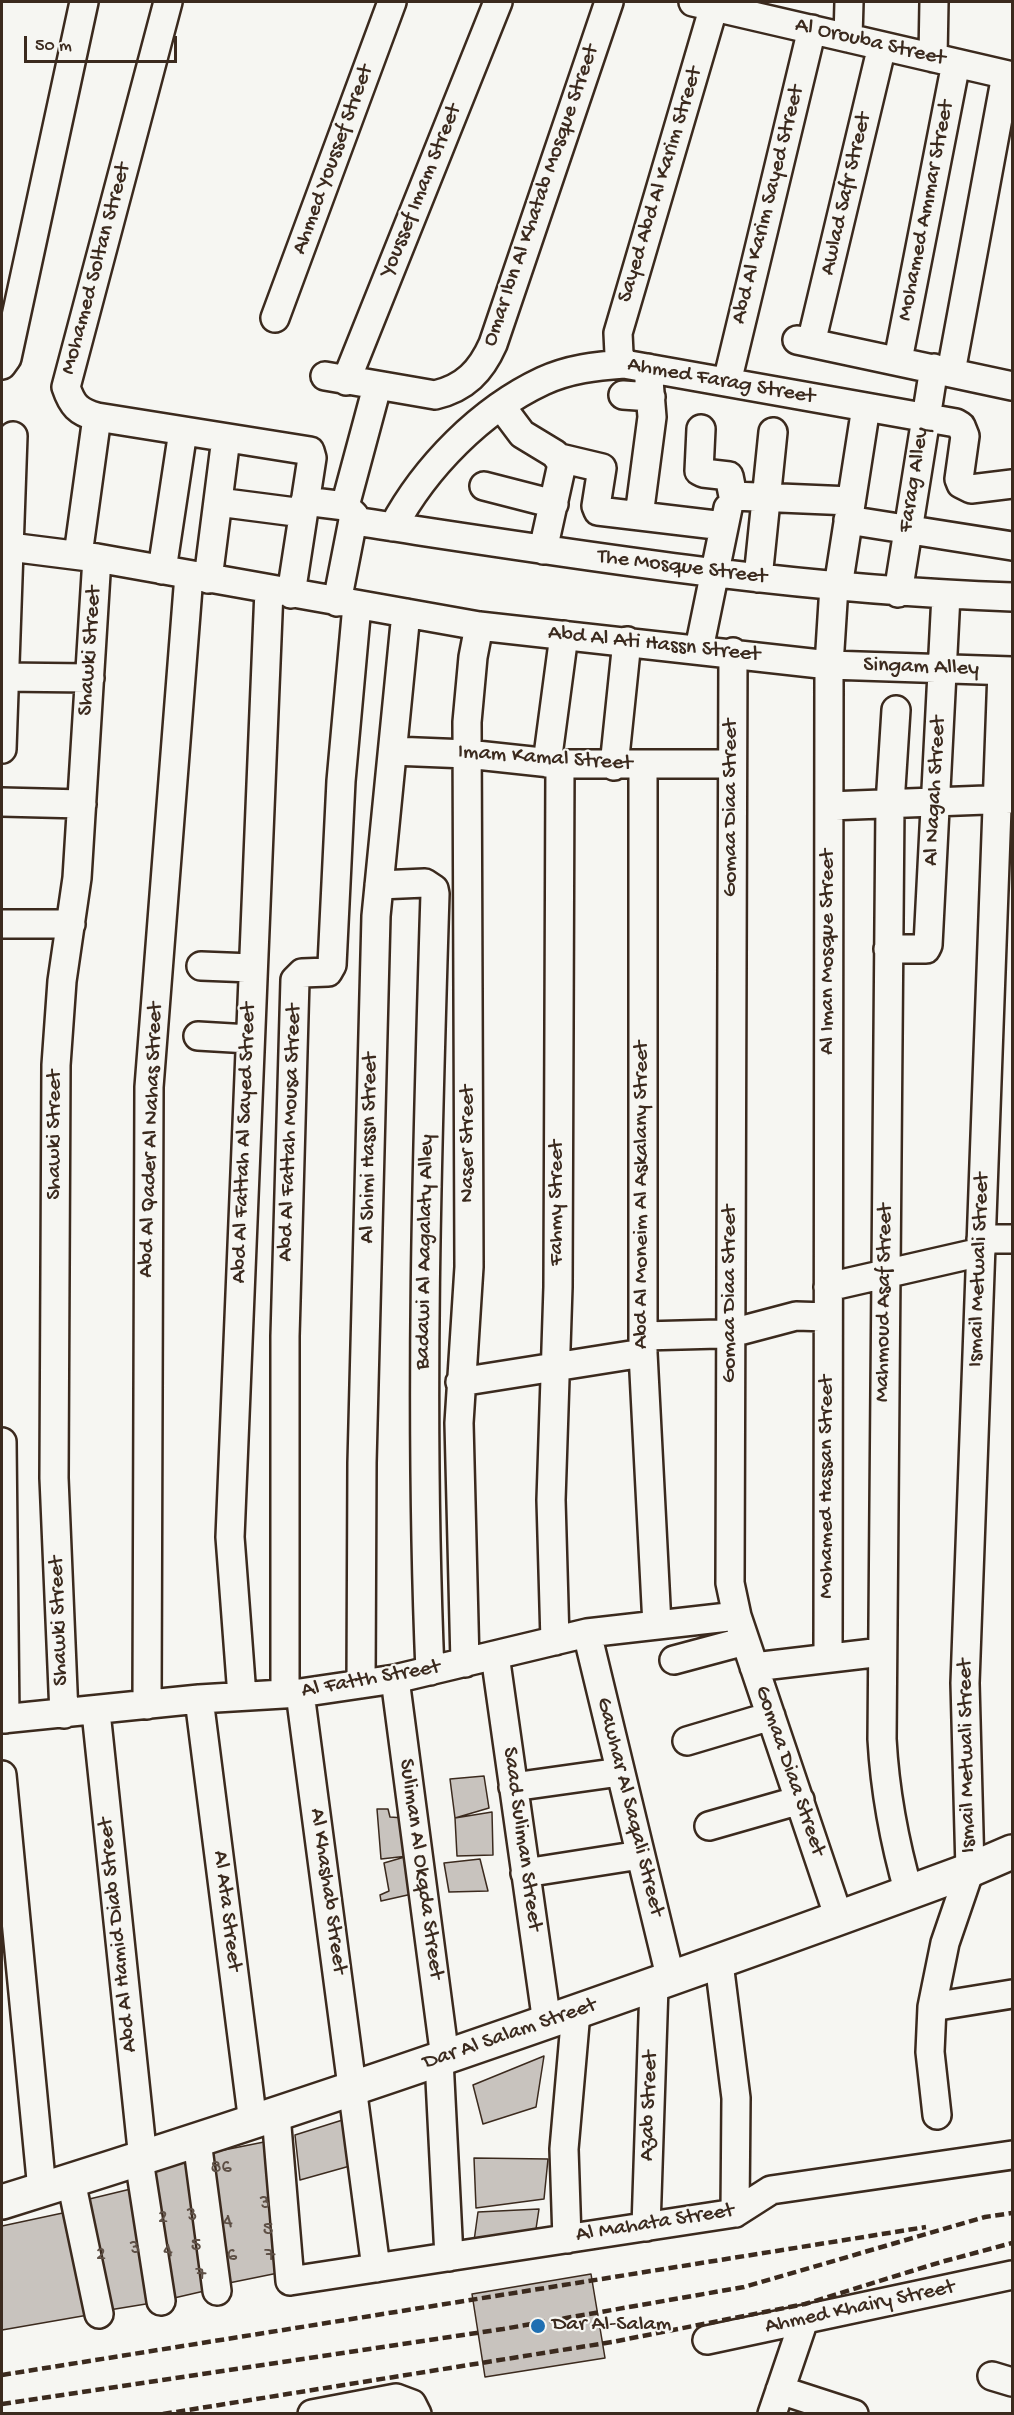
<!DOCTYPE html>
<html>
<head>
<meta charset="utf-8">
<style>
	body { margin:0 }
	#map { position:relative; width:1014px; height:2415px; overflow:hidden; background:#f6f6f2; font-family:"Gochi Hand",sans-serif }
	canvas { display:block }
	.frame { position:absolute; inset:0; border:3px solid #3b2a1e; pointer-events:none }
	.scale { position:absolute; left:24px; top:36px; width:153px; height:27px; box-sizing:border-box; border:3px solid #3b2a1e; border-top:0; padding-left:8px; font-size:18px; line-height:21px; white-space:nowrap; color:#3b2a1e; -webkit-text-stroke:4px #f6f6f2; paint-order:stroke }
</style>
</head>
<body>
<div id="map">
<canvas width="1014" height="2415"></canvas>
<div class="frame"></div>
<div class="scale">50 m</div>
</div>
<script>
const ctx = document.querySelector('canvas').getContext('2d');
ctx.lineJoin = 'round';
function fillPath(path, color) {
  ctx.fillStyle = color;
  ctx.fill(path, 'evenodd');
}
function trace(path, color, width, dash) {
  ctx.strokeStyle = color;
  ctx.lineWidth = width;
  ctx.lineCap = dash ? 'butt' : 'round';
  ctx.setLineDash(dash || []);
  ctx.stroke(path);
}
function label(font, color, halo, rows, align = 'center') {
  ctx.font = font + ' "Gochi Hand",sans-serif';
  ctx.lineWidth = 4.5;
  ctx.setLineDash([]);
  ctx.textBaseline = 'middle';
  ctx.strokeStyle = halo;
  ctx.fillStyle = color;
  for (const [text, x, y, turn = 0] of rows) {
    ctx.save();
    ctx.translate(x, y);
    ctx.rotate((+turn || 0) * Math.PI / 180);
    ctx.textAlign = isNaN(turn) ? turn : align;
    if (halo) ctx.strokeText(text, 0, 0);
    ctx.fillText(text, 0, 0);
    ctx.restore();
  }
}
const building = new Path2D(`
	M484,1776L489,1808L455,1818L450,1779Z
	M377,1809H388L390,1817L404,1818L408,1856L381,1859Z
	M492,1812L493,1855L457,1856L455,1818Z
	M408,1856L412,1894L381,1901L380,1895L389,1891L384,1863Z
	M480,1859L488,1891L449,1892L444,1863Z
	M544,2056L536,2107L483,2124L473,2085Z
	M352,2117L357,2164L300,2180L295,2135Z
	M269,2141L283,2272L219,2285L204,2154Z
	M474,2158L548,2159L544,2199L476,2208Z
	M198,2159L213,2289L161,2301L148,2172Z
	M139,2187L152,2303L103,2311L77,2202Z
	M539,2209L534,2242L474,2241L478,2212Z
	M72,2211L94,2314L2,2330V2226Z
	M591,2274L605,2358L485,2377L472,2294Z`);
fillPath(building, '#c8c3be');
trace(building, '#3b2a1e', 1.5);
const minor = new Path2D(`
	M168,2L66,387C72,405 78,412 97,417L310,451L312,458L291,594
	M693,2L1012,76
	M848,38L849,2
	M933,58L934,2
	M275,318L392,2
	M797,340L1012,386
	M811,343L882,46
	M898,360L956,63
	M624,364L619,354L618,333L714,6
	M2,365L7,358L84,2
	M951,372L1006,75
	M325,376L435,395C465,388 481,371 493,344L609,2
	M346,381L498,2
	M727,382L812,29
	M623,395L651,397
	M501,406L522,434L555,454L562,464L543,550
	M701,429L699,471L703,473L729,476L733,496L851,501
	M560,458L602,468L596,506L598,511L724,526
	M484,486L554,504
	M305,501L345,506L354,515L337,602
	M218,502L303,513
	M345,506L377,387
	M639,516L652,417L648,368
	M848,520L1012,546
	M354,521C573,554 791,590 1012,597
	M393,527C425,467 481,410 543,381C569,369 596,366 624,364L956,423L961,426L965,436L959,479L961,484L971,489L1012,484
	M2,546L97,558L479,626L829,665L1012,671
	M78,555L97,417
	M162,570L183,431
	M758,578L773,432
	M208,579L226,438
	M838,587L866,407
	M898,593L934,368
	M699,649L728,508
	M733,652L730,1583L737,1616L839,1918
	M2,677L90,678
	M896,710L890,804L882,1739C885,1793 894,1841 909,1893
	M2,749L13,436
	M393,751L467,754L560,764H732
	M547,763L564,635
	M614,766L627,641
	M643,766V1353L657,1625
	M2,802L82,804
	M829,806L1012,799
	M379,885L425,883L434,889L435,894C427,1153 419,1412 430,1671
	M2,924H71
	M888,949H926L928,945L946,595
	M201,966L252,968
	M198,1036L249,1039
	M981,1239H1012
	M828,1287L981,1252
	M643,1336L719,1334L743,1330L796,1316L828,1317
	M460,1382L643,1353
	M2,1442L5,1719
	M587,1633L671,1980
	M555,1641L551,1500L558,1287L560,764
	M495,1655L547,2023
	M828,1658L829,665L834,586
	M674,1660L745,1641
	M465,1663L459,1423L469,1267L467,722L473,657L479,626
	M754,1667L882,1652
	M395,1679L445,2058
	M361,1684L362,1463L376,916L406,613
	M300,1693L376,2268
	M285,1694V1336L295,980L302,973L328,972L332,965L341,781L357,605
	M242,1696L230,1537L269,590
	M199,1699L253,2123
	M147,1705L149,1087L189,575
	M96,1712L143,2159
	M64,1714L54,1478L56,1065L62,981L77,878L97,558
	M2,1719L199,1699L300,1693L395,1679L587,1633L737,1616
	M687,1741L771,1716
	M2,1775L42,2190
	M513,1787L620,1772
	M709,1826L800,1800
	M525,1873L640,1855
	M719,1963L736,2098L735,2213
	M932,2007L1012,1994
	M439,2060L449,2257
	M276,2115L290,2281L735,2213L771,2190L1012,2155
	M937,2115L930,2052L932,2007L945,1943L970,1870L965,1683L1002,671
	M197,2141L217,2291
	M139,2160L161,2301
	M71,2181L99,2314
	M646,2227L654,1986
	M567,2239L564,2149L576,2012
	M707,2340L1012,2275
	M992,2376L1012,2382
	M780,2390L854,2414
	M312,2414L396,2398L412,2404L417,2414
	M772,2414L804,2320`);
const major = new Path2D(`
	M2,2202C328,2101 650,1988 970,1870L1012,1852`);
trace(minor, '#3b2a1e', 32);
trace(major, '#3b2a1e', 38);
trace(minor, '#f6f6f2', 27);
trace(major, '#f6f6f2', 33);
trace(new Path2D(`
	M2,2375L926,2227
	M2,2404L503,2329L744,2287L985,2217L1012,2213
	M163,2414L612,2342L805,2304L941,2262L1012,2243`), '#3b2a1e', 4.5, [9, 4.5]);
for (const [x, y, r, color] of [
	[538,2326,8,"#1f6fb2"]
]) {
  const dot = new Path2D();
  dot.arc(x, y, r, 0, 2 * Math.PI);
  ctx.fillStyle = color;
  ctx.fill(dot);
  trace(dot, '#f6f6f2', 2);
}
label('20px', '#5e5046', null, [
	["86",221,2169],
	["3",265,2205],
	["3",192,2217],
	["2",163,2219],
	["4",228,2223],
	["5",268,2231],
	["5",196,2247],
	["3",135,2250],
	["4",168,2252],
	["2",101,2256],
	["6",232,2257],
	["7",270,2257],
	["7",201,2276]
]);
label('22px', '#3b2a1e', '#f6f6f2', [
	["Al Orouba Street",870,43,13],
	["Ahmed Youssef Street",334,160,-70],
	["Sayed Abd Al Karim Street",661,185,-73],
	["Youssef Imam Street",422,191,-68],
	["Awlad Safr Street",847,194,-77],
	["Omar Ibn Al Khatab Mosque Street",542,196,-71],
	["Abd Al Karim Sayed Street",769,205,-76],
	["Mohamed Ammar Street",927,211,-79],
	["Mohamed Soltan Street",97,269,-75],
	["Ahmed Farag Street",721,382,10],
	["Farag Alley",915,480,-81],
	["The Mosque Street",682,568,7],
	["Abd Al Ati Hassn Street",654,645,6],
	["Shawki Street",91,651,-86],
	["Singam Alley",921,668,2],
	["Imam Kamal Street",545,759,4],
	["Al Nagah Street",936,791,-87],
	["Gomaa Diaa Street",732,808,-90],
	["Al Iman Mosque Street",829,952,-90],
	["Abd Al Fattah Mousa Street",291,1133,-88],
	["Shawki Street",56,1135,-90],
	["Abd Al Qader Al Nahas Street",152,1140,-88],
	["Abd Al Fattah Al Sayed Street",245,1143,-88],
	["Naser Street",469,1144,-90],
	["Al Shimi Hassn Street",370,1148,-89],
	["Abd Al Moneim Al Askalany Street",643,1195,-90],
	["Fahmy Street",558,1203,-90],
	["Badawi Al Aagalaty Alley",426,1252,-89],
	["Ismail Metwali Street",980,1270,-88],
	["Gomaa Diaa Street",731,1294,-90],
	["Mahmoud Asaf Street",885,1303,-89],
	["Mohamed Hassan Street",828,1487,-90],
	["Shawki Street",60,1621,-92],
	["Al Fatth Street",371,1680,-10],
	["Ismail Metwali Street",968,1756,-91],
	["Gomaa Diaa Street",789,1771,71],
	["Gawhar Al Saqali Street",629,1807,76],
	["Saad Suliman Street",521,1839,82],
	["Suliman Al Okqda Street",420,1869,82],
	["Al Khashab Street",327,1891,82],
	["Al Ata Street",226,1911,83],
	["Abd Al Hamid Diab Street",119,1935,-96],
	["Dar Al Salam Street",510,2035,-19],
	["Azab Street",650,2106,-88],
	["Al Mahata Street",655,2224,-9],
	["Ahmed Khairy Street",860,2308,-12]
]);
label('22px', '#3b2a1e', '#f6f6f2', [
	["Dar Al-Salam",552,2326]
], 'left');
</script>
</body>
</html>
